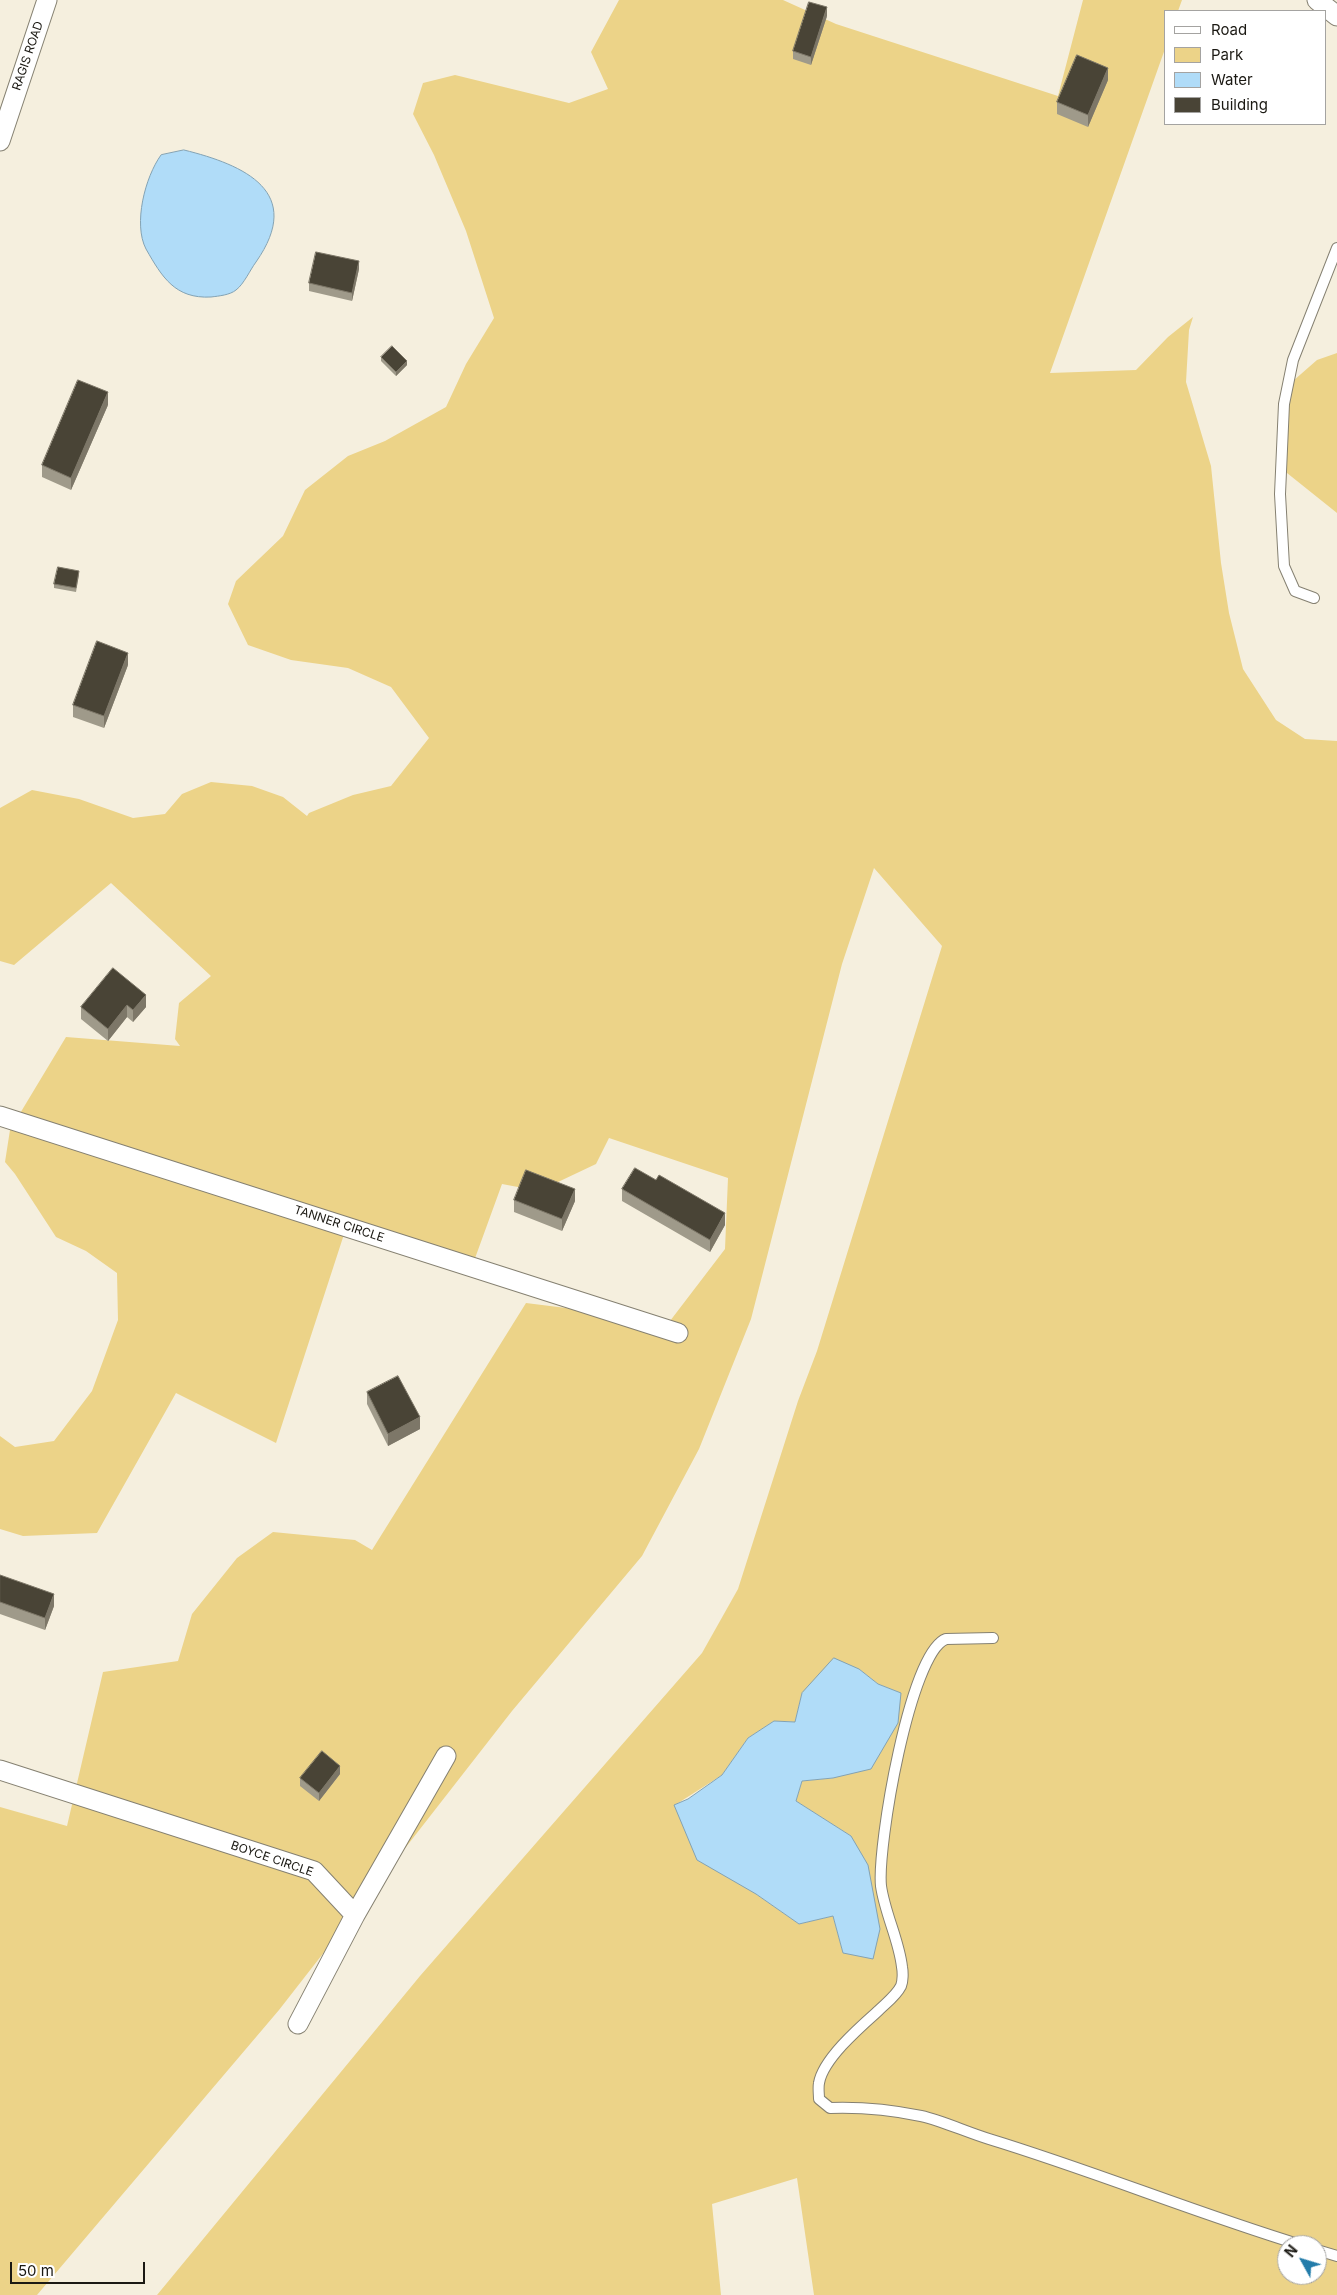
<!DOCTYPE html>
<html>
<head>
<meta charset="utf-8">
<style>
	body { margin:0 }
	#map { position:relative; width:1337px; height:2295px; overflow:hidden; background:#f5efde; font-family:Inter,sans-serif }
	canvas { display:block }
	.legend { position:absolute; left:1164px; top:10px; width:162px; height:115px; box-sizing:border-box; background:#fff; border:1px solid #a4a3a1; margin:0; padding:6px 9px; list-style:none; font-size:15px; color:#1b1913 }
	.legend li { display:flex; align-items:center; gap:10px; height:25px }
	.legend b { width:25px; border:1px solid #a4a3a1 }
	.north { position:absolute; left:1277px; top:2235px; width:50px; height:50px; box-sizing:border-box; background:#fff; border:1px solid #a4a3a1; border-radius:50%; rotate:309deg; font-size:14px; font-weight:700; line-height:20px; text-align:center; color:#1b1913 }
	.north::after { content:''; display:block; margin:auto; width:18px; height:22px; background:#237caa; clip-path:polygon(50% 0,100% 100%,50% 72%,0 100%) }
	.scale { position:absolute; left:10px; top:2262px; width:135px; height:22px; box-sizing:border-box; border:2px solid #1b1913; border-top:0; padding-left:6px; font-size:15px; line-height:18px; white-space:nowrap; color:#1b1913; -webkit-text-stroke:4px #fff; paint-order:stroke }
</style>
</head>
<body>
<div id="map">
<canvas width="1337" height="2295"></canvas>
<ul class="legend">
<li><b style="height:6px;background:#fff"></b>Road</li>
<li><b style="height:14px;background:#ecd388"></b>Park</li>
<li><b style="height:14px;background:#b0dcf8"></b>Water</li>
<li><b style="height:14px;background:#494436"></b>Building</li>
</ul>
<div class="north">N</div>
<div class="scale">50 m</div>
</div>
<script>
const ctx = document.querySelector('canvas').getContext('2d');
ctx.lineJoin = 'round';
function fillPath(path, color) {
  ctx.fillStyle = color;
  ctx.fill(path, 'evenodd');
}
function trace(path, color, width, dash) {
  ctx.strokeStyle = color;
  ctx.lineWidth = width;
  ctx.lineCap = dash ? 'butt' : 'round';
  ctx.setLineDash(dash || []);
  ctx.stroke(path);
}
function label(font, color, halo, rows, align = 'center') {
  ctx.font = font + ' Inter,sans-serif';
  ctx.lineWidth = 5;
  ctx.setLineDash([]);
  ctx.textBaseline = 'middle';
  ctx.strokeStyle = halo;
  ctx.fillStyle = color;
  for (const [text, x, y, turn = 0] of rows) {
    ctx.save();
    ctx.translate(x, y);
    ctx.rotate((+turn || 0) * Math.PI / 180);
    ctx.textAlign = isNaN(turn) ? turn : align;
    if (halo) ctx.strokeText(text, 0, 0);
    ctx.fillText(text, 0, 0);
    ctx.restore();
  }
}
fillPath(new Path2D(`
	M619,0H783L836,24L1058,96L1083,0H1182L1178,11H1166V46L1050,373L1136,370L1168,337L1193,317L1189,330L1186,382L1211,466L1221,563L1229,613L1243,669L1276,720L1305,739L1337,741V2295H814L797,2178L712,2204L721,2295H157L420,1976L702,1653L738,1589L798,1401L817,1351L942,946L874,868L842,964L751,1319L699,1449L642,1556L512,1711L279,2010L37,2295H0V1807L67,1826L103,1672L178,1661L192,1614L237,1558L273,1532L355,1540L372,1550L526,1303L670,1321L725,1249L728,1178L609,1138L596,1164L539,1191L502,1184L474,1261L348,1222L276,1443L176,1393L97,1533L23,1536L0,1529V1436L15,1447L54,1441L92,1391L118,1320L117,1273L86,1251L56,1237L15,1174L5,1162L10,1130L66,1037L180,1046L175,1039L179,1003L211,976L111,883L14,965L0,961V808L32,790L79,799L133,818L165,814L182,794L211,782L252,786L283,797L307,816L309,813L353,795L391,786L429,738L391,687L348,668L291,660L248,645L228,604L236,581L283,536L305,490L348,456L385,441L446,407L466,364L494,318L466,231L434,155L413,114L423,83L455,75L569,103L608,89L591,52ZM859,1669L878,1684L900,1693L833,1778L802,1781L796,1801L851,1836L843,1953L833,1916L799,1924L756,1894L675,1805L722,1775L748,1738L774,1721L795,1722L802,1693ZM1287,2245H1317V2275H1287Z
	M1337,353V513L1282,469L1285,388L1317,360Z`), '#ecd388');
const water = new Path2D(`
	M184,150C245,165 305,192 256,262C250,270 244,284 236,290C230,295 219,296 211,297C175,299 162,277 146,249C133,224 145,177 161,155Z
	M834,1658L859,1669L878,1684L901,1693L898,1723L871,1769L833,1778L802,1781L796,1801L851,1836L868,1865L880,1929L873,1959L843,1953L833,1916L799,1924L756,1894L697,1860L674,1805L688,1799L722,1775L748,1738L774,1721L795,1722L802,1693Z`);
fillPath(water, '#b0dcf8');
trace(water, '#83a2b3', 1);
const service = new Path2D(`
	M1314,598L1295,591L1284,566L1280,494L1284,404L1293,360L1337,248
	M993,1638L946,1639C910,1652 877,1847 881,1886C885,1914 899,1940 902,1967C903,1972 903,1981 901,1986C896,1996 886,2003 878,2011C860,2027 823,2059 819,2083C818,2088 819,2094 819,2099L830,2108C859,2107 892,2110 921,2116C943,2121 966,2132 989,2139C1094,2171 1196,2213 1301,2245
	M1317,2250L1337,2256`);
const minor = new Path2D(`
	M1317,0L1337,16
	M0,141L47,0
	M0,1116L678,1333
	M0,1770L314,1871L355,1915L446,1756
	M298,2024L355,1915`);
trace(service, '#858071', 12);
trace(minor, '#858071', 21);
trace(service, '#fff', 10);
trace(minor, '#fff', 19);
fillPath(new Path2D(`
	M827,16L811,65L793,59V51Z
	M1108,80L1088,127L1057,114V102Z
	M359,269L352,301L309,291V283Z
	M381,357L407,365L396,376L381,361Z
	M108,405L71,490L42,477V465Z
	M79,575L76,592L54,588V584Z
	M128,665L104,728L73,717V705Z
	M113,968L146,1007L133,1022L127,1017L108,1041L81,1019V1007Z
	M622,1189L725,1225L710,1252L622,1201Z
	M514,1200L575,1201L562,1231L514,1212Z
	M367,1392L420,1429L388,1446L367,1404Z
	M0,1575L54,1606L45,1630L0,1614Z
	M340,1774L319,1801L300,1786V1778Z`), '#9f9a8a');
fillPath(new Path2D(`
	M827,7V16L811,65V57Z
	M1108,68V80L1088,127V115Z
	M359,261V269L352,301V293Z
	M407,361V365L396,376V372Z
	M108,392V405L71,490V478Z
	M128,653V665L104,728V716Z
	M146,995V1007L133,1022V1010Z
	M127,1005V1017L108,1041V1029Z
	M575,1189V1201L562,1231V1219Z
	M725,1213V1225L710,1252V1240Z
	M420,1417V1429L388,1446V1434Z
	M54,1594V1606L45,1630V1618Z
	M340,1766V1774L319,1801V1793Z`), '#7d7768');
const building = new Path2D(`
	M809,2L827,7L811,57L793,51Z
	M1077,55L1108,68L1088,115L1057,102Z
	M316,252L359,261L352,293L309,283Z
	M392,346L407,361L396,372L381,357Z
	M78,380L108,392L71,478L42,465Z
	M58,567L79,571L76,588L54,584Z
	M97,641L128,653L104,716L73,705Z
	M113,968L146,995L133,1010L127,1005L108,1029L81,1007Z
	M635,1168L656,1180L659,1175L725,1213L710,1240L622,1189Z
	M526,1170L575,1189L562,1219L514,1200Z
	M398,1376L420,1417L388,1434L367,1392Z
	M0,1575L54,1594L45,1618L0,1602Z
	M322,1751L340,1766L319,1793L300,1778Z`);
fillPath(building, '#494436');
trace(building, '#7d7768', 1);
label('12px', '#1b1913', '#fff', [
	["RAGIS ROAD",28,56,-71],
	["TANNER CIRCLE",339,1224,18],
	["BOYCE CIRCLE",272,1859,19]
]);
</script>
</body>
</html>
